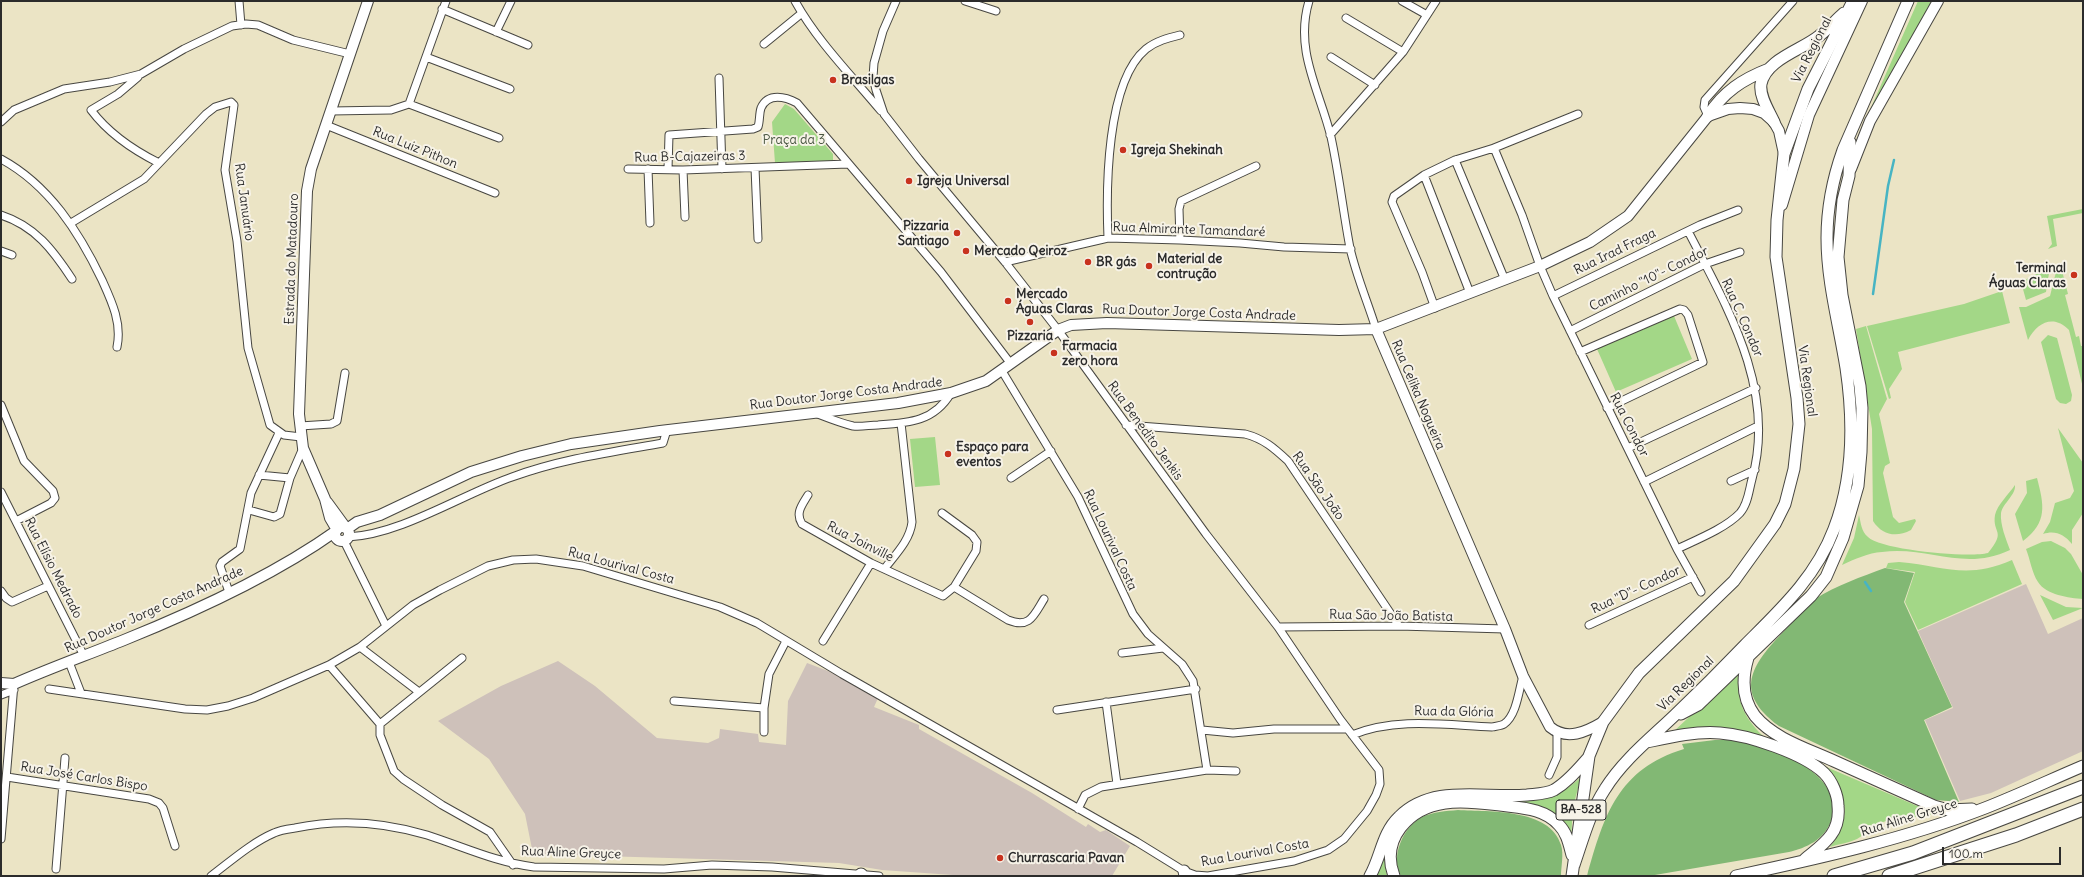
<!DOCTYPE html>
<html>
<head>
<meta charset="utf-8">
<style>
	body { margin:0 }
	#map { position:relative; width:2084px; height:877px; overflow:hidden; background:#ebe4c5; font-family:Delius,sans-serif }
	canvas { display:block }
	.frame { position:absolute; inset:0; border:2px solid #2b2b2b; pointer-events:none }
	.scale { position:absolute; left:1942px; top:847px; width:119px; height:18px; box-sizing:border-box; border:2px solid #2b2b2b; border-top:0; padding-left:5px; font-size:12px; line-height:14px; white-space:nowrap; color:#2b2b2b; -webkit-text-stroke:3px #f7f3e8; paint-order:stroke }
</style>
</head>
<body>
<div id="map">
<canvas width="2084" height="877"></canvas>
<div class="frame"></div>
<div class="scale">100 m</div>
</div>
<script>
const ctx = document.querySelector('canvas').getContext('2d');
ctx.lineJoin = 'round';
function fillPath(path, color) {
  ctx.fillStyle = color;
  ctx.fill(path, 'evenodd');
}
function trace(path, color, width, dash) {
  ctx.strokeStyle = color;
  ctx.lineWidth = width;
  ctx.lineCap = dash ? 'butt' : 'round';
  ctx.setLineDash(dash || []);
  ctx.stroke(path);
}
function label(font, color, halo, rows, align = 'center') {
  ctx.font = font + ' Delius,sans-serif';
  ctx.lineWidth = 4;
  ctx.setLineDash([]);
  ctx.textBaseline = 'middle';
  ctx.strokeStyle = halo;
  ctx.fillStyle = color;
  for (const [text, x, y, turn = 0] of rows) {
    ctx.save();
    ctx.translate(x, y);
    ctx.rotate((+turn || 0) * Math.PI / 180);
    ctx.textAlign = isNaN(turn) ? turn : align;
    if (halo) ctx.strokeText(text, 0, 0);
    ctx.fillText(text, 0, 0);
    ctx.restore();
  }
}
fillPath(new Path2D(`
	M2026,584L2048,634L2083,618V751L1991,793L1960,801L1925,720L1953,708L1918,631Z
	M558,661L595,686L657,738L708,743L719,738L720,729L758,734L759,742L786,745L788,701L807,663L828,671L878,698L874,707L919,725V729L1032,793L1086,827L1088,824L1100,832L1106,830L1130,846L1112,876H967L882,870L839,863L533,854L525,814L489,759L438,721L501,686Z`), '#cec1ba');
fillPath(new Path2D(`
	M1918,1H1932L1862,128Z
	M785,104L794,109L833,154V161L775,163L772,122Z
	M2083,209V213L2053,219L2057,246L2048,249L2052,244L2047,216Z
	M2060,263L2068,294L2065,295L2076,337L2079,336L2081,346H2083V388L2069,330C2054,314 2037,322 2028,340L2019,307H2026L2050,296L2058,264Z
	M2050,267L2046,292L2026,300L2021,282Z
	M2002,291L2010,323L1898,352L1902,369L1889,389L1891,398L1889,399L1867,326L1964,304Z
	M1674,316L1692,359L1616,392L1597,349Z
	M1866,326L1887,399L1879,414L1890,463L1885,466L1883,473L1893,517L1899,523L1915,519L1916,521L1911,530C1896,538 1882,535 1873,521L1872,429L1856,329Z
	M2048,335L2057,338L2072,395L2071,401L2066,404L2060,403L2056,399L2041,342Z
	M2058,428L2083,463V513L2072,530V544C2064,534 2055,530 2043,534L2050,522L2055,503L2070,498L2074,491Z
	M935,437L940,485L915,487L910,439Z
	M2037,478C2044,505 2048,522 2023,541L2015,514L2027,493L2026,481Z
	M2015,485C2016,495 2003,503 2001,513C2000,525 2006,539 2010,550C1964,572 1929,546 1882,552C1868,553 1855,559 1842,565L1854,538L1859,515C1861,523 1861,531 1868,537C1881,550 1968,558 1988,553C2007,530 1992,534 1995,515C1997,505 2009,494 2015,485Z
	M2051,541L2065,548L2071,554L2083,575V599C2069,598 2046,595 2038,582C2032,573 2030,559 2026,549L2042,542Z
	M2012,560L2022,584L1918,630L1905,602L1915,572L1886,568L1888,563L1899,562C1945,566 1966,580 2012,560Z
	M2040,595L2066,607L2083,608L2053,620Z
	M1738,671C1737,701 1742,715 1763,736C1731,726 1704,725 1672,733Z
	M1824,766L1936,814C1919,818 1902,816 1886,821C1873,825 1867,833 1857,839C1849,843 1838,844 1830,847C1854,817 1846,793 1824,766Z
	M1581,777L1573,807L1571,839C1550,806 1549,806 1510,802C1541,801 1557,799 1581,777Z
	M1387,851L1385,864L1387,876H1377Z`), '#a3d787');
fillPath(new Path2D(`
	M1885,568L1914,573L1904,602L1952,707L1924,720L1959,802L1936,800L1779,726C1730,690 1754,662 1788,627C1796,619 1805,605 1815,599C1837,585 1861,577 1885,568Z
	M1715,740C1723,740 1732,739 1740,741C1775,748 1847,774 1831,821C1824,840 1806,848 1789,852L1649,876H1587C1604,815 1618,769 1684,749L1682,744Z
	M1458,810C1489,812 1550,808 1561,845C1564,854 1561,867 1561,876H1401C1390,857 1403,827 1422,817C1433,812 1446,811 1458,810Z`), '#82b874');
trace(new Path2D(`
	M1873,294L1888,186L1894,160
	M1865,582L1871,591`), '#47b4c3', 2.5);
const minor = new Path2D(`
	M239,1L241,25
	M795,1C817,41 852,76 881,111
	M965,1L996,11
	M1309,1C1294,51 1320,91 1331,137C1339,174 1343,211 1350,248C1356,275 1368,303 1376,329
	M1402,1L1427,15
	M442,9L528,45
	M1346,18L1403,52
	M496,32L511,1
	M764,44L802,13
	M426,57L510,89
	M1331,57L1375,85
	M138,77L118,94L91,110C109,134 133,150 159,163
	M719,78L722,169
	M409,104L499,138
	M331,111L391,110L409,104L446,1
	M1708,116L1704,107L1705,100L1793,1
	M1,122L14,110L64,89L110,82L141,74L184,49L232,26L246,24L258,25L293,40L350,54
	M326,125L495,193
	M1330,135L1403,52L1436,1
	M1494,148L1522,215L1540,266L1553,296L1677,549L1701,592
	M1,159C49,185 79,232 102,280C112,302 122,323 117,347
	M1455,160L1505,280
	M755,168L758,239
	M628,169L683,170L848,164
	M648,169L650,223
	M668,169L669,135L753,129L758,127C760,121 759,114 761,108C768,92 786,97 797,103L941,272L1011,364
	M683,170L685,217
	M1424,175L1470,293
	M1,215C35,226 53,250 72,279
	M71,223L144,179L206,114L215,107L231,102L234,105L225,170L237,241L248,348L270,425L284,435L301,437
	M1108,238C1106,190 1106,82 1146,49C1156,41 1168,38 1180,35
	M1180,240L1179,209L1181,201L1256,166
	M1,251L12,255
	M1005,262L1108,238L1180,240L1240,243L1284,247L1351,249
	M1553,296L1700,225L1738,210
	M1435,308L1422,272L1392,202L1394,196L1424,175L1455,160L1494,148L1578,114
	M1570,331L1705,264L1740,252
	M1580,352L1680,309L1684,310L1688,315L1703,362L1607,408
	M1002,371L1078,497L1133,614L1148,634L1182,664L1193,681L1207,770
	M1,405L24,461L53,491L55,498L51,503L16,521
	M815,413C828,418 840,423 853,426C861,427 870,425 878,425C908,423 934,422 951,393
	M1126,425L1245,434C1264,439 1274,448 1288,461L1399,626
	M300,426L331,424L337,421L345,373
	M1628,448L1756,388
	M259,475L290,478L303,448
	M1011,478L1051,451
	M1731,481L1755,470
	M1644,482L1758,426
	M1,492L84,656
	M808,495C802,505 795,513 802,524L871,563L943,596L954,587L976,551L977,542L972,535L942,513
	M249,510L274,517L280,514L290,478
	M348,537C400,535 463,494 512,477C561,459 612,452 663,443L667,430
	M344,541L386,626
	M1677,549C1696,540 1726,528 1740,513C1748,504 1749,490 1752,479C1777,390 1727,307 1688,231
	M885,568C896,554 910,540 912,522L901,423
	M954,587L1008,620C1030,629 1034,615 1044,599
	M1,591L6,598L12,602L48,586
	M229,592L220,566L222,562L240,549L251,493L279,433
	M1589,625L1693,577
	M1278,627L1399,626L1505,629
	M823,641L871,563
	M360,647L419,692
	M1122,653L1163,648
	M69,662L81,693
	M329,665L380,724
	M49,689L185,709L207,710L228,706L253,698L329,665L360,647L413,605L440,590L488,566L513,560L536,559L583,566L720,607L757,623L842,674L1137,842L1184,871L1195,875L1208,876L1294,861L1328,850L1344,839L1367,811L1376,795L1380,784L1379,770L1340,719L1278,627L1206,534L1058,330L1005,262L919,159L884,114L876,90L873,77L874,63L883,31L896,1
	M1,695L14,690
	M674,701L764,708
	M1106,702L1117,784
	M1057,710L1196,689
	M380,724V735L394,771L403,779L442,805L490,832L513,865
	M380,724L462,658
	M1202,730L1233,733L1274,729H1347
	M764,732V708L769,674L786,641
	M1352,735C1396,717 1445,725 1492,727C1496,726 1501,726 1504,724C1517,715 1519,689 1523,676
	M1549,775L1557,757V732
	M7,777L149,799L159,803L163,808L175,846
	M1078,809L1085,795L1101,787L1207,770L1236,771
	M1,839L14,684
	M56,869L65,758
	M211,876C231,861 251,843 274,833C280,830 288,829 295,828C338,819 384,822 427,835C464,847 495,862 534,867L664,869L712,865L772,867L879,876`);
const secondary = new Path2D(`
	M1851,169L1870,121L1938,1
	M1782,205L1809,115L1862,1
	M1376,329L1505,629L1523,676L1550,727C1567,741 1586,732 1603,722
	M327,502L346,528
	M335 534a7 7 0 1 1 14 0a7 7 0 1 1-14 0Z
	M347,529L357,522L380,515L471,472L522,456L571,444L660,431L898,403L951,393L986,381L1058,330L1071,325L1107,323L1339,330L1376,329L1540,266L1590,242L1628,216L1708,116L1728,109L1740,108L1753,109L1764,113L1774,122L1779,131L1784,154
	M337,530L330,518L325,499L303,448L299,414L307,191L311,169L368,1
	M1,683L14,684C50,668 87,655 124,640C196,611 273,576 336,531`);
const primary = new Path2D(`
	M1708,116C1723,92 1743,79 1769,69
	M1774,122C1769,111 1759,96 1761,84C1766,59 1802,50 1819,36C1828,29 1836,20 1844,13
	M1748,658C1742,678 1742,699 1755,716C1774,739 1808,749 1834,761C1868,776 1901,791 1934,806L1948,810L1972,809
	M1681,714L1698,705L1811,596L1826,577L1843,538L1858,486L1861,452L1862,408L1860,386L1842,295L1838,257L1843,200L1849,176L1850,142
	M1647,742C1670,737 1695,731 1720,733C1748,735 1803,753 1824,773C1832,781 1838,795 1838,806C1839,816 1837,827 1831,835C1824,845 1813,852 1804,860
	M1574,865C1583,839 1590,812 1605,789C1623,760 1651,738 1675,715C1699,692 1722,669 1745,645C1780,610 1816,577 1834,529C1854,477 1854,422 1846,368C1839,324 1827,282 1827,238C1827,208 1833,178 1843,150L1908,1
	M1184,871L1185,876
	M1370,876C1381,857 1382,833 1399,817C1433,783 1484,799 1527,795C1535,794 1546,794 1554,790C1568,782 1578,769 1589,757
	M1394,876C1380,839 1409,808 1445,803C1462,800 1483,803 1500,805C1521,808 1544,808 1559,825C1567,833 1569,844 1572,855
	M1572,876L1589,756L1603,722L1639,673L1734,581L1775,524L1785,504L1794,469L1799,424L1797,398L1776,257L1777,220L1784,154L1808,89L1853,1
	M1736,876C1820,858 1905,839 1985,808C2018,795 2050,780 2083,766`);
const motorway = new Path2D(`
	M861,875V876
	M1834,876L1913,853L2083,787
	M1889,876L2016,835L2083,809`);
trace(minor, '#484742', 9);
trace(secondary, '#484742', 12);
trace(primary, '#484742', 13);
trace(motorway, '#484742', 15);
trace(minor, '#fff', 7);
trace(secondary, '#fff', 10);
trace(primary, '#fff', 11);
trace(motorway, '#fff', 13);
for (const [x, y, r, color] of [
	[833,80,4,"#c8321e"],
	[1123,150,4,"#c8321e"],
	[909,181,4,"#c8321e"],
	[957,233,4,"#c8321e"],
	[966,251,4,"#c8321e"],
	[1088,262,4,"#c8321e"],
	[1149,266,4,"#c8321e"],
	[2074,275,4,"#c8321e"],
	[1008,301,4,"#c8321e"],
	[1030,322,4,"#c8321e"],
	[1054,353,4,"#c8321e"],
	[948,454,4,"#c8321e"],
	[1000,858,4,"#c8321e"]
]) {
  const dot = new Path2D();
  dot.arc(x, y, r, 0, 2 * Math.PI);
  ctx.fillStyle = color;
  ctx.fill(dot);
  trace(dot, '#f7f3e8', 1.5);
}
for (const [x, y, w] of [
	[1581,810,50]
]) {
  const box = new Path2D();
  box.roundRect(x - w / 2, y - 10, w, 20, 3);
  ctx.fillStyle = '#f7f3e8';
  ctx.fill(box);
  trace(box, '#2b2b2b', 1);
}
label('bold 12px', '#2b2b2b', null, [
	["BA-528",1581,810]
]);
label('13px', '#2b2b2b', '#f7f3e8', [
	["Via Regional",1812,50,-63],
	["Rua Luiz Pithon",415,148,22],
	["Rua B-Cajazeiras 3",690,157,-1],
	["Rua Januário",244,202,82],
	["Rua Almirante Tamandaré",1189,230,2],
	["Rua Irad Fraga",1615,252,-26],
	["Estrada do Matadouro",292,259,-88],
	["Caminho \"10\"- Condor",1649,279,-26],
	["Rua Doutor Jorge Costa Andrade",1199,313,2],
	["Rua C. Condor",1742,318,66],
	["Via Regional",1807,381,82],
	["Rua Doutor Jorge Costa Andrade",846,394,-7],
	["Rua Celika Nogueira",1418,395,67],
	["Rua Condor",1629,425,63],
	["Rua Benedito Jenkis",1145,431,54],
	["Rua São João",1318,486,55],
	["Rua Lourival Costa",1110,540,65],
	["Rua Joinville",860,542,27],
	["Rua Lourival Costa",621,566,15],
	["Rua Elísio Medrado",53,568,63],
	["Rua \"D\"- Condor",1636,590,-25],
	["Rua Doutor Jorge Costa Andrade",154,610,-24],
	["Rua São João Batista",1391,616,1],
	["Via Regional",1686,684,-44],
	["Rua da Glória",1454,712,1],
	["Rua José Carlos Bispo",84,777,9],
	["Rua Aline Greyce",1909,818,-17],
	["Rua Aline Greyce",571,853,2],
	["Rua Lourival Costa",1255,853,-10]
]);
label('bold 13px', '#2b2b2b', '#f7f3e8', [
	["Brasilgas",841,80],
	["Igreja Shekinah",1131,150],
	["Igreja Universal",917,181],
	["Pizzaria",949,226,"right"],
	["Santiago",949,241,"right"],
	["Mercado Qeiroz",974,251],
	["Material de",1157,259],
	["contrução",1157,274],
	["BR gás",1096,262],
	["Terminal",2066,268,"right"],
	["Águas Claras",2066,283,"right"],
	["Mercado",1016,294],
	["Águas Claras",1016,309],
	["Pizzaria",1030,336,"center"],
	["Farmacia",1062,346],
	["zero hora",1062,361],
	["Espaço para",956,447],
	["eventos",956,462],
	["Churrascaria Pavan",1008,858]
], 'left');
label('13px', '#495642', '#f7f3e8', [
	["Praça da 3",794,140]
]);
</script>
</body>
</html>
